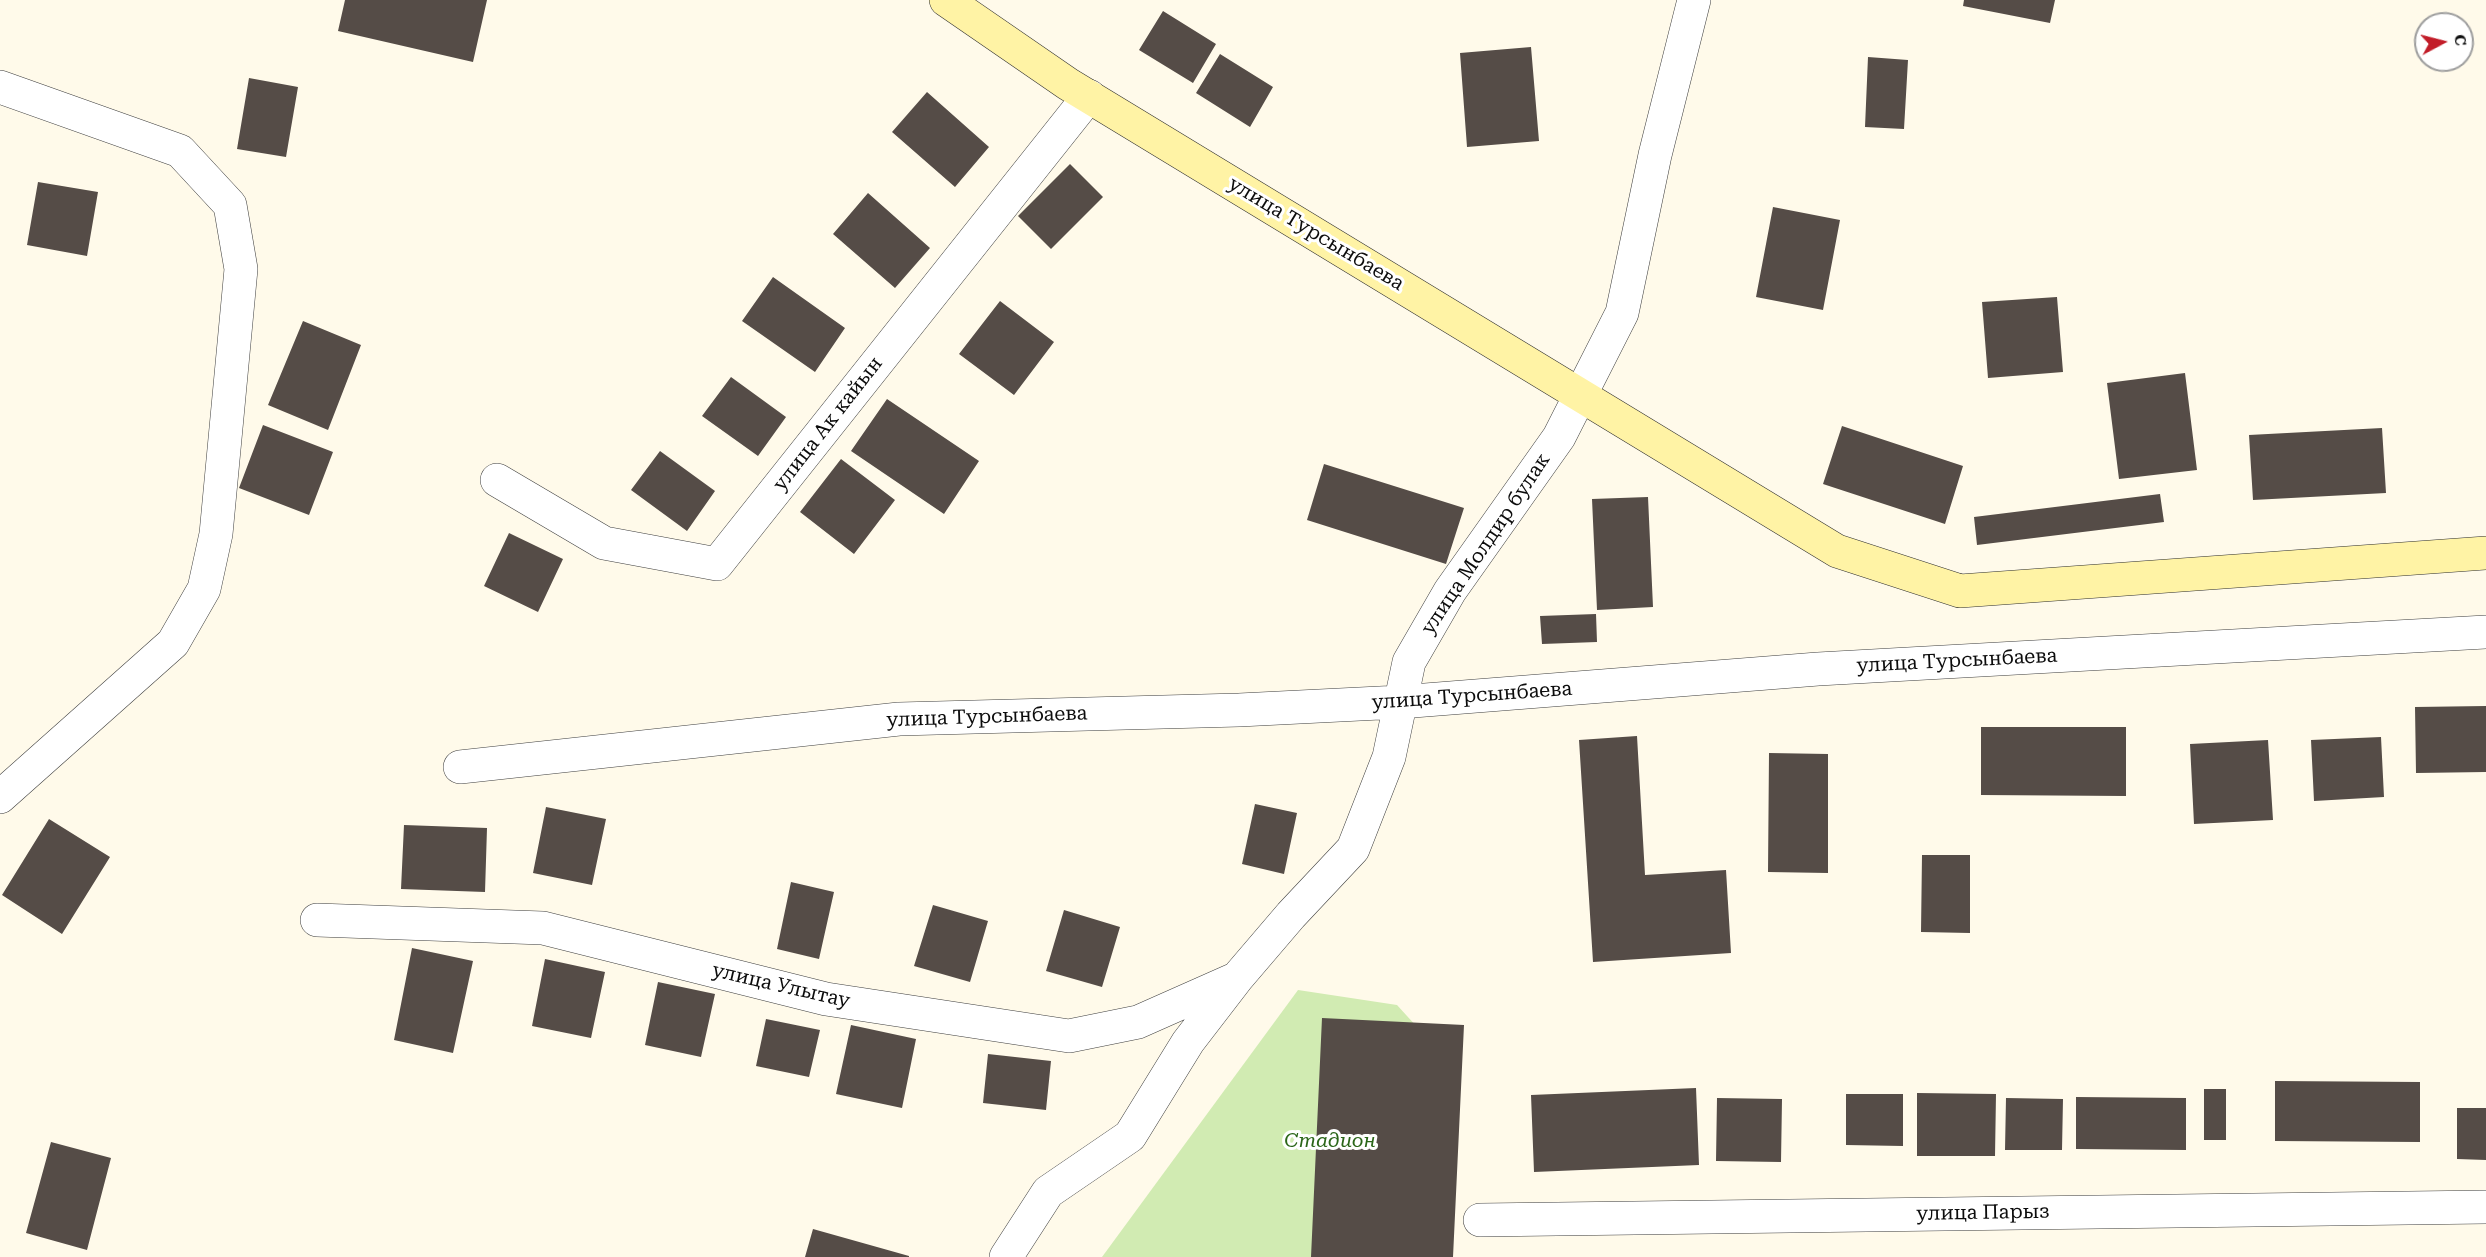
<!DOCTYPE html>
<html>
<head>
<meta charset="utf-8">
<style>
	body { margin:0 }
	#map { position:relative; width:2486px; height:1257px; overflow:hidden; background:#fffaea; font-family:"Roboto Serif",serif }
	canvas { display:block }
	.north { position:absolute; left:2414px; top:12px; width:60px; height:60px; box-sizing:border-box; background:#fff; border:2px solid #9e9e9e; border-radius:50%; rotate:83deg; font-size:16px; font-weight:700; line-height:24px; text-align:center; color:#0c0c0c }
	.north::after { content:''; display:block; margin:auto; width:21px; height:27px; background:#c21d29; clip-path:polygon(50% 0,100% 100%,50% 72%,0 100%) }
</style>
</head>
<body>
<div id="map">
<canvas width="2486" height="1257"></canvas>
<div class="north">С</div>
</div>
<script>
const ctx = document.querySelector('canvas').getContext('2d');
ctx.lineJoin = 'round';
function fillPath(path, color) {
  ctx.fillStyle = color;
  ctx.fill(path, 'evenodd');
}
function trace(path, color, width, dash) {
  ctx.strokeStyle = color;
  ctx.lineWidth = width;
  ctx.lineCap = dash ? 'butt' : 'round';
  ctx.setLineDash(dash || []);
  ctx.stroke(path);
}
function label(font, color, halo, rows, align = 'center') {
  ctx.font = font + ' "Roboto Serif",serif';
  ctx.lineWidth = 6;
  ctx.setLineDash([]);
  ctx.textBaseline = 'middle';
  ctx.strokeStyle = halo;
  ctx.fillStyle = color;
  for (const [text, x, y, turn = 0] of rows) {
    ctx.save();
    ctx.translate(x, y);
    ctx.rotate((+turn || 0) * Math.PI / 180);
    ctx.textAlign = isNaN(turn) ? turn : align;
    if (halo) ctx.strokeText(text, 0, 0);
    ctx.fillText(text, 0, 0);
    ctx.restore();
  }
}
fillPath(new Path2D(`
	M1298,990L1397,1005L1448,1061L1443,1257H1102Z`), '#d1ebb2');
fillPath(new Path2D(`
	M345,0H487L473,62L338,31Z
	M1964,0H2055L2050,23L1963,6Z
	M1163,11L1216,44L1193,83L1139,50Z
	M1531,47L1539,141L1467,147L1460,53Z
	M1220,54L1273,87L1250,127L1196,93Z
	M1868,57L1908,60L1904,129L1865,127Z
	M249,78L298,87L286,157L237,149Z
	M927,92L989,147L955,187L892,132Z
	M1070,164L1103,197L1051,249L1018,216Z
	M38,182L98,192L87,256L27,245Z
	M868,193L930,248L895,288L833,234Z
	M1773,207L1840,220L1823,310L1756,297Z
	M773,277L845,328L815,372L742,321Z
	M2057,297L2063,372L1988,378L1982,302Z
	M1000,301L1054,342L1014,395L959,354Z
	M303,321L361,345L328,430L268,405Z
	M2185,373L2197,470L2119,479L2107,383Z
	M731,377L786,417L758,456L702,416Z
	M887,399L979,461L944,514L851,451Z
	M263,425L333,452L309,515L239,488Z
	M1842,426L1963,466L1945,524L1823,484Z
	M2382,428L2386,493L2253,500L2249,435Z
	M660,451L715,491L687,531L631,490Z
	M841,459L895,500L854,554L800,512Z
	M1324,464L1464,508L1446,564L1307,520Z
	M2160,494L2164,522L1977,545L1974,517Z
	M1648,497L1653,607L1597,610L1592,499Z
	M509,533L563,559L538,612L484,586Z
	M1596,614L1597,642L1542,644L1540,616Z
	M2486,706V772L2416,773L2415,707Z
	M1981,727H2126V796L1981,795Z
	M1637,736L1645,875L1726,870L1731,953L1593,962L1579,740Z
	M2381,737L2384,797L2314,801L2311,740Z
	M2268,740L2273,820L2194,824L2190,744Z
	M1769,753L1828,754V873L1768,872Z
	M1255,804L1297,813L1284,874L1242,864Z
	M546,807L606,819L592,885L533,873Z
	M49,819L110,857L62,934L2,895Z
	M404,825L487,828L485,892L401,889Z
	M1922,855H1970V933L1921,932Z
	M791,882L834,892L819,959L777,949Z
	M933,905L988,921L970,982L914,966Z
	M1064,910L1120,927L1102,987L1046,971Z
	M412,948L473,961L453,1053L394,1040Z
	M545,959L605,972L591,1038L532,1026Z
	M658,982L715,994L701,1057L645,1045Z
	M1322,1018L1464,1025L1453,1257H1311Z
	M766,1019L820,1030L809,1077L756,1066Z
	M851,1025L916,1039L902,1108L836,1094Z
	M988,1054L1051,1061L1046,1110L983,1103Z
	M2275,1081L2420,1082V1142L2275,1141Z
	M1696,1088L1699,1165L1534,1172L1531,1095Z
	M2204,1089H2226V1140H2204Z
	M1917,1093L1996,1094L1995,1156H1917Z
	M1846,1094H1903V1146L1846,1145Z
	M2076,1097L2186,1098V1150L2076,1149Z
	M1717,1098L1782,1099L1781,1162L1716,1161Z
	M2006,1098L2063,1099L2062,1150H2005Z
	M2457,1108H2486V1160L2457,1159Z
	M51,1142L111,1158L87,1250L26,1233Z
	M813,1229L909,1256V1257H805Z`), '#554c47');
const street = new Path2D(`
	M0,87L180,151L230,205L241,269L216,534L204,589L173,643L0,797
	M497,480L604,543L717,564L1089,96
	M460,767L899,719L1239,710L1400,702L1818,669L2486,632
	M317,920L543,928L826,999L1069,1036L1138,1022L1235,979
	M1480,1220L2486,1207
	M1006,1257L1048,1192L1130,1136L1188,1042L1238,977L1291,915L1353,849L1389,757L1409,662L1450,591L1559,437L1622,313L1655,155L1694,0`);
const secondary = new Path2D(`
	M946,0L1068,84L1837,551L1960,591L2486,553`);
trace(street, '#3f3f3f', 34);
trace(secondary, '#2e2e2e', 34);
trace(street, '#fff', 33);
trace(secondary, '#fff3a5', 33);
label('20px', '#0c0c0c', '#fff', [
	["улица Турсынбаева",1316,234,31],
	["улица Ак кайын",828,424,-52],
	["улица Молдир булак",1486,544,-56],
	["улица Турсынбаева",1957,661,-3],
	["улица Турсынбаева",1472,696,-4],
	["улица Турсынбаева",987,717,-2],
	["улица Улытау",781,986,13],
	["улица Парыз",1983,1213,-1]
]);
label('italic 20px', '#2b6619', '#fff', [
	["Стадион",1330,1141]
]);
</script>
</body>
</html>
